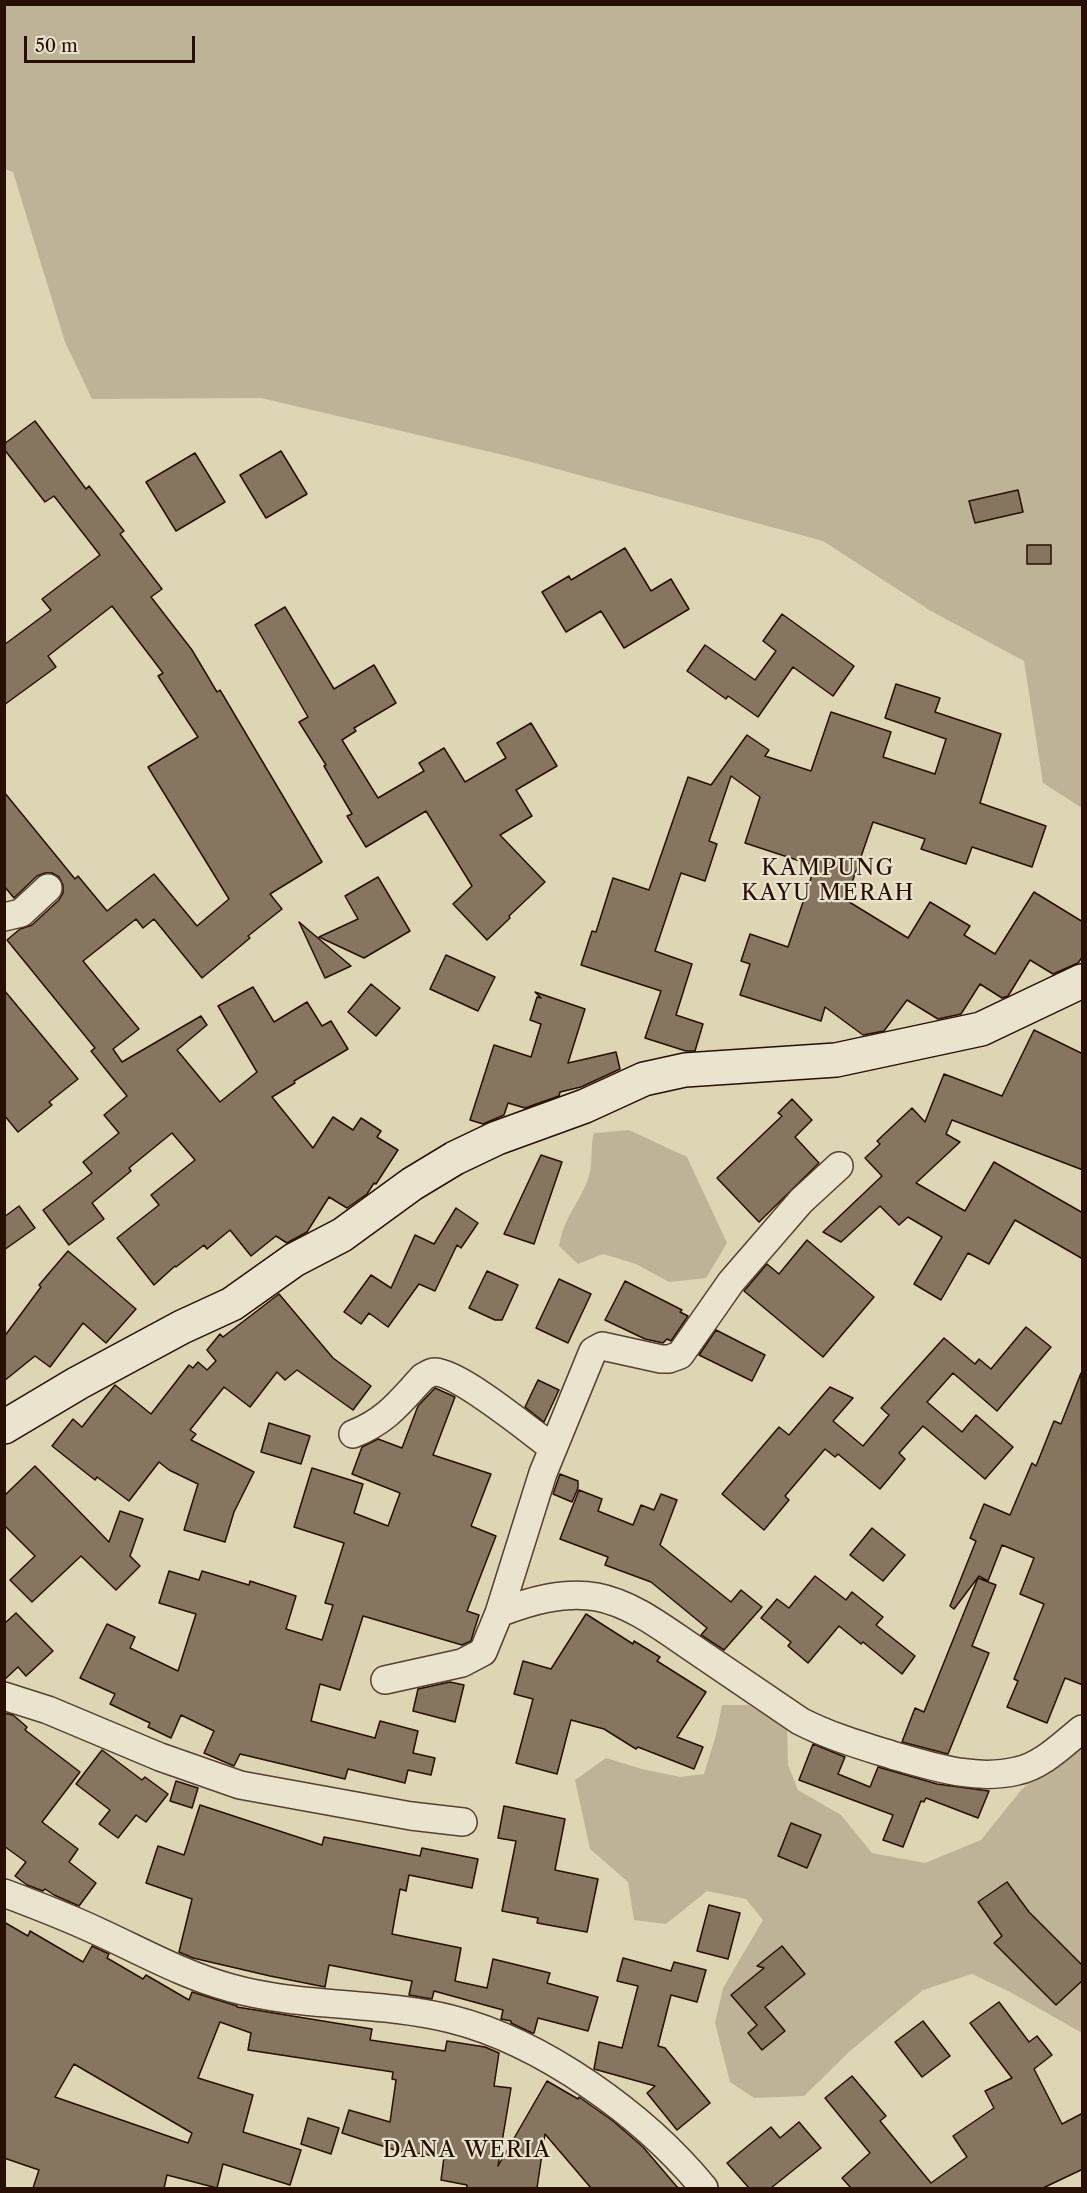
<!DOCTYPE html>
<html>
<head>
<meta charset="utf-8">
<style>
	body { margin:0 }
	#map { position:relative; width:1087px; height:2193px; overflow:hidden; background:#ded5b5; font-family:"Libre Caslon Text",serif }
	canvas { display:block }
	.frame { position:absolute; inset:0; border:6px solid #270f02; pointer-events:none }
	.scale { position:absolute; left:24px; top:36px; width:171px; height:27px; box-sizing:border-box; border:3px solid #270f02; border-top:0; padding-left:8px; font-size:18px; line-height:21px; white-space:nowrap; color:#270f02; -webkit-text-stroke:4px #eae4cf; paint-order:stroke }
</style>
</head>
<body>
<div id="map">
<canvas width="1087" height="2193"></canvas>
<div class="frame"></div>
<div class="scale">50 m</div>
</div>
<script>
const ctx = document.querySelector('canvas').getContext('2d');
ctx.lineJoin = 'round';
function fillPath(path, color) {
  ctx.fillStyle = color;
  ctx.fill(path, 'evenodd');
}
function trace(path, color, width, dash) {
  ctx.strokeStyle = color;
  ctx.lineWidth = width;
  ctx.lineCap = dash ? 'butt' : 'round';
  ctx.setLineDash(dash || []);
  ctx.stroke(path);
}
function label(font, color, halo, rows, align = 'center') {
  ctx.font = font + ' "Libre Caslon Text",serif';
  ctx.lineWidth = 4.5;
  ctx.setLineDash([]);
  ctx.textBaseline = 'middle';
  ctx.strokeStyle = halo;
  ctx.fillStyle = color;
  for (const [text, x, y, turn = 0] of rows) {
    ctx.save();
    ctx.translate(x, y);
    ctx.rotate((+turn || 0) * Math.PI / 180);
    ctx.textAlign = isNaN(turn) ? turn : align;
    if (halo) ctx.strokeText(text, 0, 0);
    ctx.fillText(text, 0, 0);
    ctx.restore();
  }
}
fillPath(new Path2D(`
	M4,5H1082V808L1043,783L1024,661L931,611L823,541L516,458L261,398L92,399L65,342L13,172L5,169Z
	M629,1130L687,1157L727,1243L706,1278L669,1282L636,1264L603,1254L578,1264L559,1246C564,1216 581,1201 589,1176C593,1162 590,1147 594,1133Z
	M722,1705H748L787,1728L788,1765L798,1790L841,1815L872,1853L925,1863L981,1840L1022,1789L1082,1743V2033L1010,1992L972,1974L923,1990L849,2052L804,2096L754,2098L730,2082L715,2023L723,1988L763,1920L746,1899L707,1891L666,1924L634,1920L628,1882L590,1849L575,1780L606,1758L642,1769L680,1777L704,1774L716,1735Z`), '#bfb397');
const building = new Path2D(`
	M35,421L86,489L89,486L124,531L120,534L162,589L151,597L192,650L217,692L220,690L322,862L270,894L282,909L248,936L250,938L202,978L154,919L143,928L136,919L83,961L139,1029L113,1049L122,1062L201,1016L207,1025L177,1050L220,1102L257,1072L218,1006L253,987L274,1022L307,1002L322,1026L331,1021L348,1049L294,1081L295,1083L272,1097L313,1148L333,1117L353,1130L361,1118L381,1131L377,1137L398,1150L376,1184L374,1183L367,1194L347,1208L329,1197L307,1232L287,1243L276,1236L251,1256L230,1230L207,1249L204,1245L176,1267L175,1266L154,1285L117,1238L159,1205L151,1195L195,1160L172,1133L129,1168L131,1171L92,1203L104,1219L69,1245L43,1210L92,1173L83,1162L119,1133L104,1115L127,1096L91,1051L95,1048L7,940L20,929L32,925L59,900L63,893V885L59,877L52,873H45L37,876L14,898L4,886V792L75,879L78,876L107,911L154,874L197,926L229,899L148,767L198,737L158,676L163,673L112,606L48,656L56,667L4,705V645L51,610L42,599L100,555L54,496L45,502L4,449V444Z
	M281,451L307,494L266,518L240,475Z
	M195,453L225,502L176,531L146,482Z
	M1018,490L1023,512L975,523L969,501Z
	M1027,545H1051V564H1027Z
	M625,548L651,591L671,579L689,609L624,648L601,611L566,632L542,592L569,576L571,580Z
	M285,607L334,689L374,665L396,703L354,728L356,731L342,740L378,798L424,771L419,763L444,748L465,782L506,758L497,743L531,723L557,766L516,790L532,816L500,835L545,882L509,916L510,918L487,940L453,904L472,886L426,811L366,847L347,816L352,814L324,766L326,765L299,722L308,717L255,625Z
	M782,614L854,666L833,696L793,667L758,717L728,696L726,699L687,671L705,645L755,680L776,651L763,641Z
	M896,684L940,698L935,712L1001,734L980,803L1046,826L1032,867L972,847L966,864L921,849L925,839L873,822L846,900L908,938L930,902L970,926L964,935L995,954L1034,892L1083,922V956L1078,963L1053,974L1030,960L1008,996L1002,998L980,984L961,1014L938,1019L907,1000L884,1031L863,1035L825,1007L821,1021L740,995L750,964L741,961L750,934L788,947L815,866L745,843L760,797L731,776L709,841L717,844L705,881L681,873L655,951L692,964L676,1015L703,1024L695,1051H686L645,1038L661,991L581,965L592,931L596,932L613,878L649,890L688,777L711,785L747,735L769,750L765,756L811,771L831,712L891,732L883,757L935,774L946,739L885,718Z
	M378,877L410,931L364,958L319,937L358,919L345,896Z
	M299,922L351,966L325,978Z
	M446,955L495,977L478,1011L430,989Z
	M371,984L400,1008L376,1036L348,1012Z
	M4,990L78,1079L49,1102L52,1105L18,1132L4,1115Z
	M535,992L585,1009L568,1063L616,1052L620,1069L581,1087L560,1092L559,1096L525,1108L508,1103L504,1115L483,1124L470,1120L494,1045L531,1057L541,1024L530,1020L537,997L541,998Z
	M1034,1030L1083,1054V1170L952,1120L946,1134L960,1142L916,1183L965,1211L994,1162L1083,1213V1259L1015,1220L989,1264L968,1253L941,1300L914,1284L942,1237L908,1217L899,1225L880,1206L841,1242L823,1232L882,1176L865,1158L880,1144L877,1141L912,1108L925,1122L944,1074L1002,1096Z
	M792,1099L812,1120L795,1137L819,1163L759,1222L717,1178L782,1116L778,1113Z
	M541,1155L562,1162L534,1244L504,1234Z
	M19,1206L35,1228L4,1250V1217Z
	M456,1208L478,1223L461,1248L457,1245L435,1291L419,1284L388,1327L369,1313L361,1324L344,1312L371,1275L391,1288L415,1235L434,1244Z
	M807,1240L874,1297L823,1357L744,1291L767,1264L779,1274Z
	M68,1251L136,1309L106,1343L83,1323L50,1367L35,1356L4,1381V1337L41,1287L39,1285Z
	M487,1271L518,1285L502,1320H495L469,1308Z
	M559,1279L591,1294L568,1343L536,1328Z
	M625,1281L682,1310L680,1312L688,1316L671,1341L667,1339L663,1343L645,1339L605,1320Z
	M279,1294L333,1358L371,1386L353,1410L297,1370L285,1380L277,1372L250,1407L224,1387L190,1430L196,1434L191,1440L254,1472L234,1512L225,1542L184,1530L198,1484L169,1470L159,1462L129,1501L97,1477L95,1480L52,1446L73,1419L82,1427L115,1385L151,1414L189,1365L193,1368L198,1362L207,1370L216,1361L207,1350L220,1334L223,1337Z
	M1026,1327L1051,1347L997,1411L953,1373L927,1402L962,1432L976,1415L1013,1447L985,1479L923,1426L899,1453L905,1459L880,1489L838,1454L835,1457L825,1449L785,1496L789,1500L764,1530L722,1494L779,1427L789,1435L830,1387L853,1398L833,1421L863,1446L889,1415L881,1408L944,1338L975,1364L979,1359L991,1369Z
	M716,1330L765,1355L752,1381L699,1355Z
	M1081,1373L1083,1685L1065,1678L1047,1723L1007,1707L1018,1681L1014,1679L1044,1604L1020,1594L1034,1558L1002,1545L988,1581L979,1576L954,1609L950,1606L976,1541L970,1538L984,1504L1010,1515L1032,1463L1036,1466L1054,1421L1061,1424Z
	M538,1380L559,1390L544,1422L525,1407Z
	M435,1388L455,1397L433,1455L491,1474L471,1526L496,1536L467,1611L479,1615L473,1634L471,1641L462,1645L363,1616L340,1690L320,1684L311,1721L375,1738L380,1721L418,1731L413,1753L435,1758L431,1775L408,1770L405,1783L348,1769L345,1779L240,1754L234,1766L204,1753L214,1731L181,1715L171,1738L148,1727L150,1723L110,1704L115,1694L80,1678L107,1624L135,1637L130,1648L178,1671L196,1614L159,1603L169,1571L199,1580L202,1571L249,1585L250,1581L296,1596L286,1629L322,1640L333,1605L325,1603L344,1543L294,1527L312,1468L363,1484L354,1513L388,1526L400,1493L352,1474L362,1447L378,1439L402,1448L418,1406Z
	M269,1423L310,1436L301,1464L261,1452Z
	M35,1466L109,1542L120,1511L143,1519L130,1556L140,1566L116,1590L81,1556L32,1602L10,1580L35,1556L4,1525V1496Z
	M560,1474L578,1481V1488L572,1502L553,1494Z
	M579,1490L602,1499L598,1511L633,1525L641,1505L654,1510L661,1494L677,1500L660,1545L731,1602L741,1590L762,1607L724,1650L701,1635L707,1628L651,1582L605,1565L608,1557L560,1539Z
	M872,1528L905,1555L883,1581L850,1555Z
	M815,1576L846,1600L852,1592L883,1617L876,1625L915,1656L902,1674L863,1642L861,1644L839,1626L808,1663L788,1646L791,1642L761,1618L777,1599L789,1608Z
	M978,1578L996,1585L972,1646L989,1653L948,1754L902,1742L915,1708L924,1712Z
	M16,1613L53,1651L26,1676L18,1667L4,1680V1624Z
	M586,1614L633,1644L634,1641L660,1657L657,1661L706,1692L677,1737L703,1747L694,1769L638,1747L636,1749L604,1729L571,1720L557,1774L516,1763L533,1699L514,1694L523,1661L551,1669Z
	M450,1682L464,1685L455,1722L413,1711L418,1689Z
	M4,1713L13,1715L27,1727L25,1730L80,1772L42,1822L78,1849L69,1862L96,1883L79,1906L54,1895L45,1889L43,1891L27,1885L15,1876L26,1862L4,1846Z
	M813,1744L845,1757L838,1774L870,1787L878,1767L937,1784L989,1791L978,1818L926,1798L924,1802L921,1801L903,1847L883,1840L893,1815L799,1780Z
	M102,1750L142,1780L145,1777L168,1794L146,1822L136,1815L118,1838L99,1824L110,1810L76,1784Z
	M176,1781L198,1788L192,1808L170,1801Z
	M200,1805L322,1845L324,1837L420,1856L422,1848L478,1859L472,1888L409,1875L406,1891L400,1889L392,1934L461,1948L455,1981L487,1988L493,1959L550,1973L547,1983L598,1997L588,2031L538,2018L534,2033H532L511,2023V2021L501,2019L503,2010L434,1991L432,1999L409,1995L412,1981L329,1965L325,1987L270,1976L193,1958L179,1952L192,1899L146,1883L158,1846L184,1855Z
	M504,1806L565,1819L555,1870L598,1879L587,1932L537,1923L538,1918L502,1911L516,1841L498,1838Z
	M791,1823L821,1835L807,1868L778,1856Z
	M1007,1882L1029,1912L1083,1966V1980L1056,2005L994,1943L1002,1936L978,1902Z
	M709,1905L740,1913L728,1959L697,1951Z
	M4,1922L28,1936L30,1931L83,1962L92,1946L109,1954L107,1958L143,1979L146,1975L189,2000L192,1992L237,2006V2007L372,2029L370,2040L445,2051L447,2041L485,2047L499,2053L494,2086L511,2088L498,2166L547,2081L578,2099L579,2097L613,2121L643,2147L678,2188H591L545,2134L537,2188H467V2185L441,2180L444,2157L398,2151L342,2133L349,2110L390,2122L396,2080L392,2079L393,2072L248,2050L251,2033L220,2022L198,2078L253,2095L243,2132L301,2150L290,2185L223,2164L217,2188L167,2175L164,2188H33L39,2170L4,2158ZM74,2064L192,2133L188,2143L55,2097Z
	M782,1946L805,1974L765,2007L785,2031L762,2050L748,2033L757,2025L731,1995L764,1968L757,1966Z
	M623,1958L671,1971L674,1962L706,1970L697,2002L671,1995L658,2046L665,2048L710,2103L677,2130L647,2093L655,2086L594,2069L599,2042L622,2048L638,1986L617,1981Z
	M999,2002L1029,2042L1037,2036L1052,2055L1034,2069L1062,2124L1083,2113V2169L1043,2188H851L842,2178L870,2153L825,2098L852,2076L886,2116L880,2121L931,2183L967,2157L953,2136L994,2108L985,2091L1012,2078L970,2023Z
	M923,2021L950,2056L922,2077L895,2042Z
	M308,2118L339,2128L331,2154L301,2144Z
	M799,2122L821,2148L771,2188H749L727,2163L771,2127L780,2138Z`);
fillPath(building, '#86765f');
trace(building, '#270f02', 1.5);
const street = new Path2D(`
	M4,917L21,913L48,888
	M353,1434C386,1421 399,1403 423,1377C427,1375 430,1372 435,1372C460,1373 530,1431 553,1448
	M499,1613C530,1601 564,1591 597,1597C633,1604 664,1629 694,1649C729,1673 765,1697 800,1721C831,1737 863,1746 895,1756C935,1767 975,1781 1017,1771C1042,1766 1063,1744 1082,1729
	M385,1680L462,1663L483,1652L499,1613L543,1473L593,1351L602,1346L661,1359H669L680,1355L731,1282L801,1201L839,1166
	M4,1696L48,1710L160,1757L240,1785L411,1816L463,1822
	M4,1893C36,1905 67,1917 97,1931C141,1951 183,1975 231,1988C303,2008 379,2001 451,2019C543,2042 645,2116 704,2188`);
const secondary = new Path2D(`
	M4,1427L78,1383L182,1327L232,1304L294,1260L342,1235L412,1184L455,1158L497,1138L585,1106L644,1079L685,1070L836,1060L981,1029L1082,981`);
trace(street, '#55402f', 30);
trace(secondary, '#270f02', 36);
trace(street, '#eae4cf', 27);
trace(secondary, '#eae4cf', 33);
ctx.letterSpacing = '1.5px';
label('22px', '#270f02', '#eae4cf', [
	["KAMPUNG",828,869],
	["KAYU MERAH",828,894],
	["DANA WERIA",467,2151]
]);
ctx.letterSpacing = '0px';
</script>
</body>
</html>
